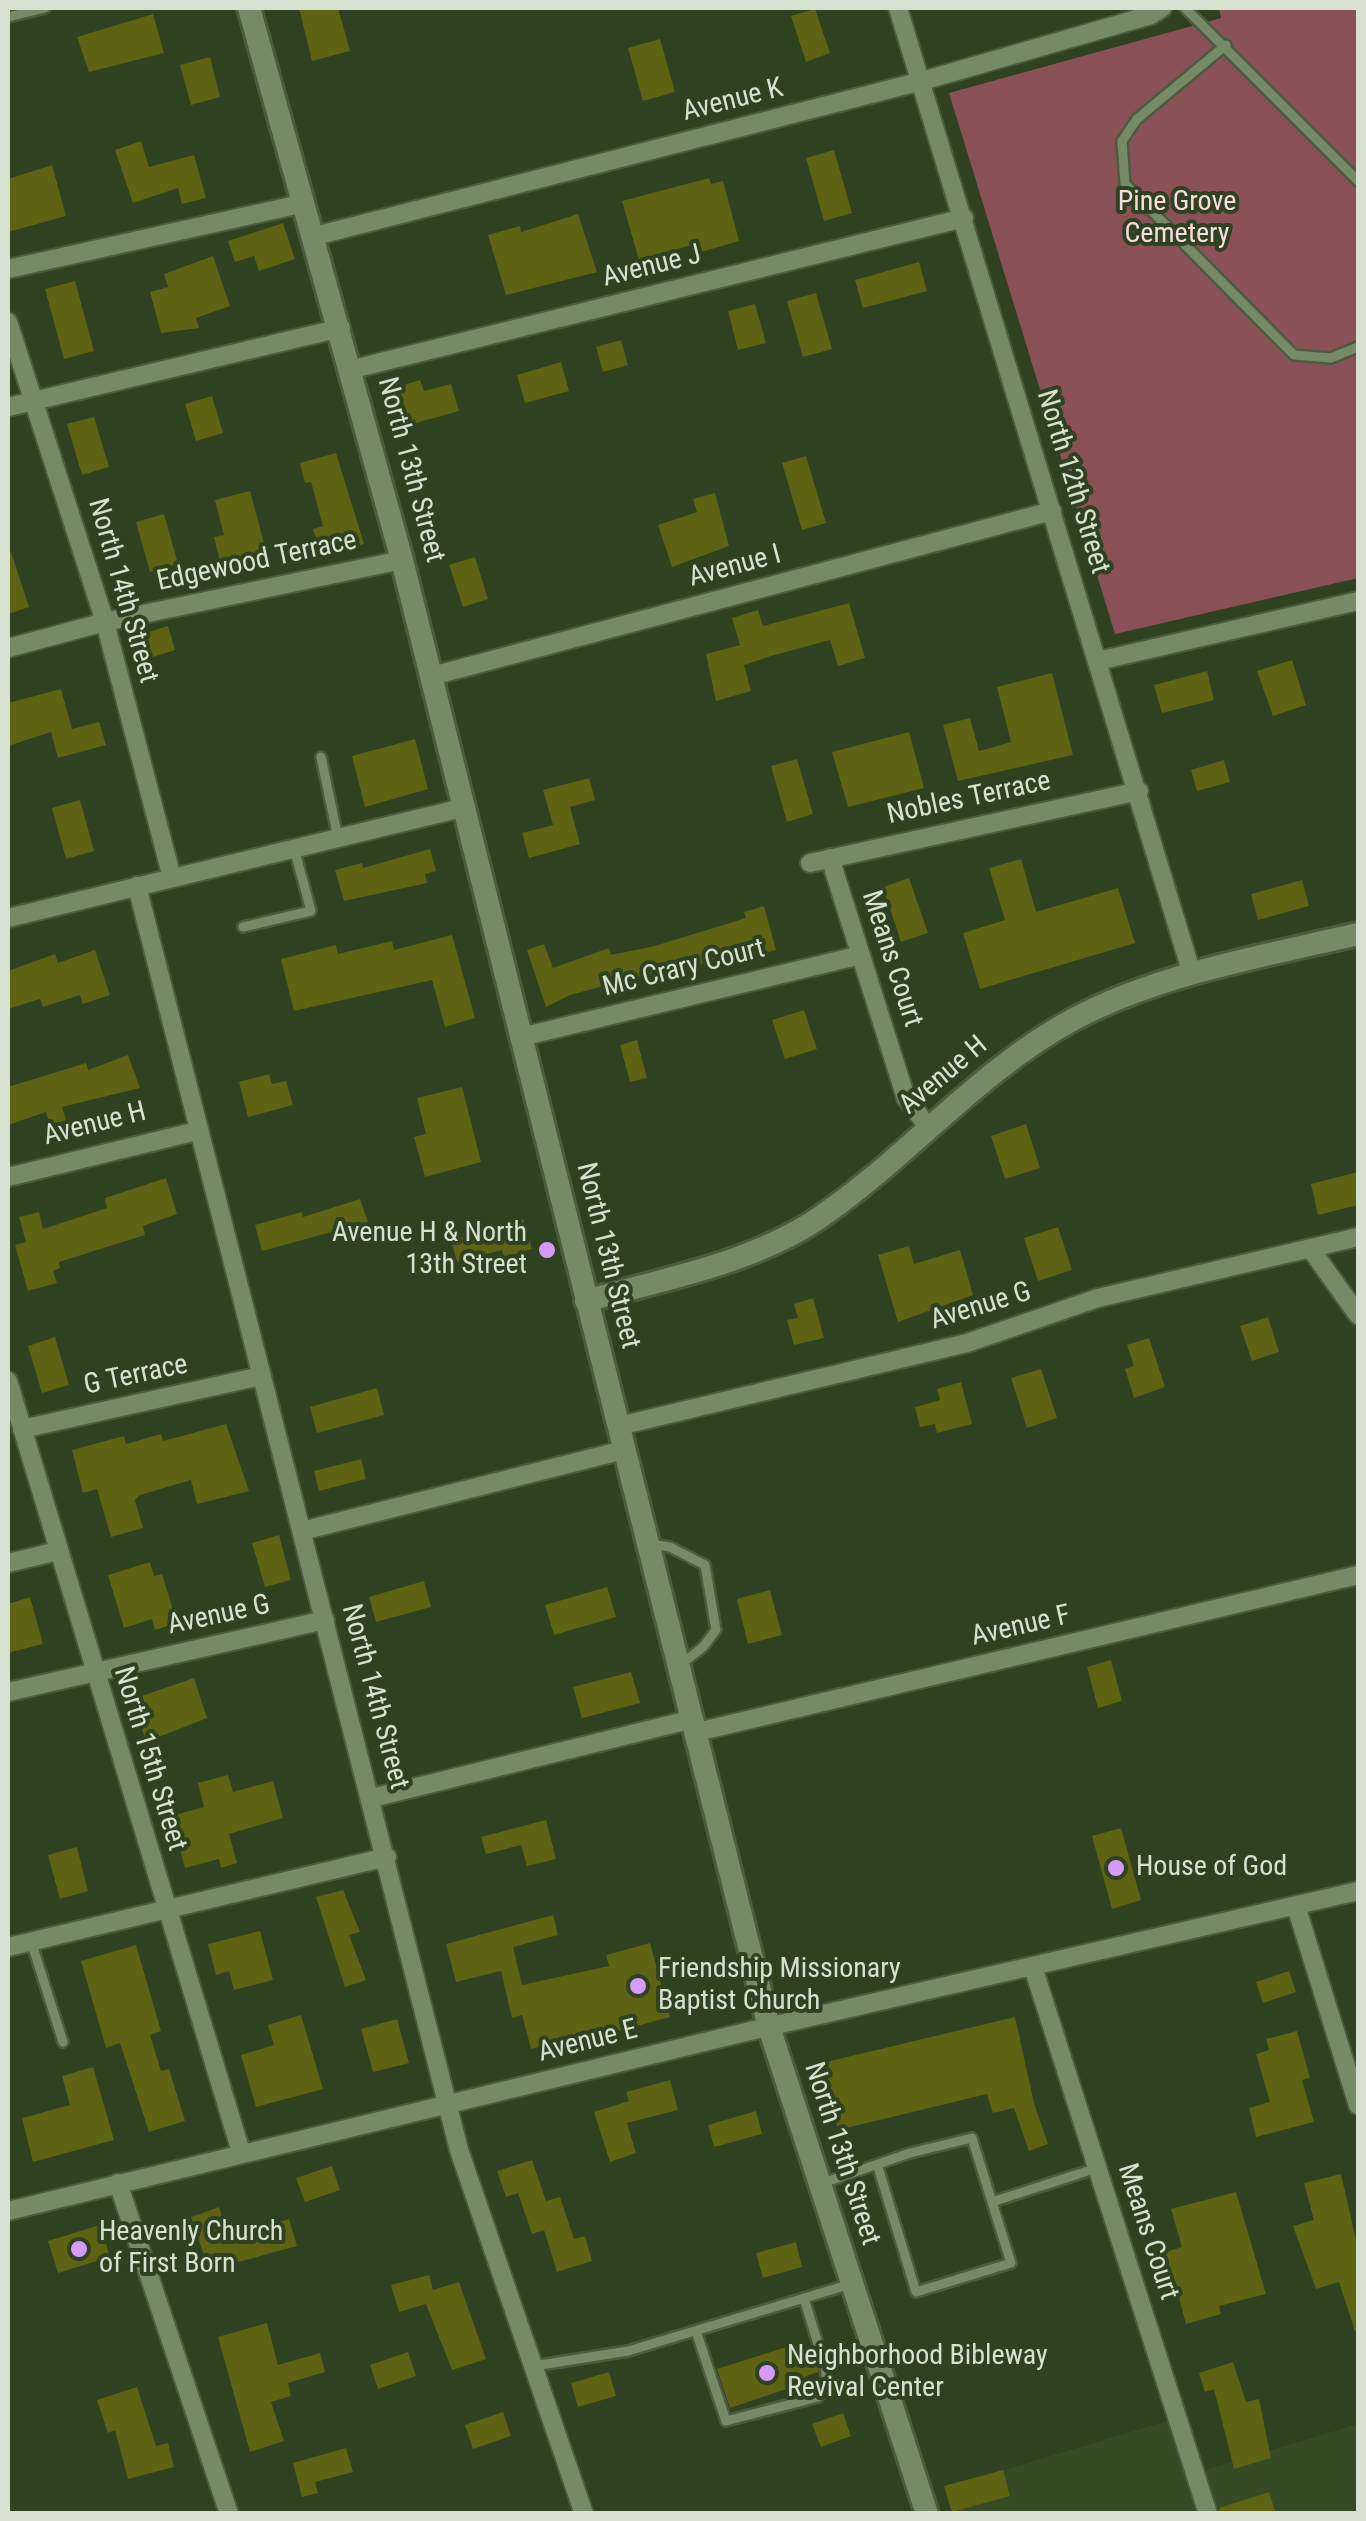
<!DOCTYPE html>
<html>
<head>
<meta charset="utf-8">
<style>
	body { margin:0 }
	#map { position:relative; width:1366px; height:2521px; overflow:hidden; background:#2e4121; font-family:"Roboto Condensed",sans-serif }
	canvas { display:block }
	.frame { position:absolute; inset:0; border:10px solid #d6e2cf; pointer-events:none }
</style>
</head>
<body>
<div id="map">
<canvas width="1366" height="2521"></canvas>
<div class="frame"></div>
</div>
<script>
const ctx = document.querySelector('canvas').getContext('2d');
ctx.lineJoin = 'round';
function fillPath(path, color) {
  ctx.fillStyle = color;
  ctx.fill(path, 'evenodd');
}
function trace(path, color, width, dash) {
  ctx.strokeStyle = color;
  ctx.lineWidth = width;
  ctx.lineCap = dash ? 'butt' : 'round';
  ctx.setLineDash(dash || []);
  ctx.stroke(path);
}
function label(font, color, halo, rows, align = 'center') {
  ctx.font = font + ' "Roboto Condensed",sans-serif';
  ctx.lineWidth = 8;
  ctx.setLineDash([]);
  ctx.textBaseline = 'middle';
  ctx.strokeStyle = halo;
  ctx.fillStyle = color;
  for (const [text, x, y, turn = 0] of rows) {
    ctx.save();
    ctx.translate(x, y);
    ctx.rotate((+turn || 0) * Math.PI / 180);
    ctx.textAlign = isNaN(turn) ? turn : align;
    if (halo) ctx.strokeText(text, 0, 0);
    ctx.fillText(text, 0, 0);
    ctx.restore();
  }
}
fillPath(new Path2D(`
	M1167,2421L1196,2513H951L944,2488Z
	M1358,2424V2513H1219L1205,2470Z`), '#354b25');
fillPath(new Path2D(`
	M1219,8H1358V578L1115,634L949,93L1221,18Z`), '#895056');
fillPath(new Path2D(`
	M299,8H338L350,51L312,61Z
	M815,9L830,53L806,62L791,16Z
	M153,14L164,53L89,72L77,37Z
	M660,39L675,92L643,101L628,48Z
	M210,57L220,97L191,105L180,65Z
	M141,141L149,167L194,155L206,198L182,204L178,188L133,203L115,150Z
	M834,150L852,213L824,221L806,158Z
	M52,165L66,216L8,232V179Z
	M709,178L711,184L723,181L739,241L701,252L698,243L639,260L622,201Z
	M578,214L597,272L506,295L488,235L520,226L521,232Z
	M283,223L295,259L259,271L254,256L235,262L228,241Z
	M213,256L230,306L196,318L199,328L161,333L150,292L168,287L164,274Z
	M919,262L927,291L863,308L855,280Z
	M75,281L94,351L64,359L45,289Z
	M816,293L832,349L803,357L787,301Z
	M755,304L766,343L738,350L728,311Z
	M621,340L628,365L603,372L596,347Z
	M561,362L569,391L525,403L517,375Z
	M420,380L424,391L451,384L459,411L409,425L398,387Z
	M212,396L223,433L196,441L185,404Z
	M94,417L109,467L82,475L67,424Z
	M336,453L364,544L321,556L313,529L323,526L311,482L305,483L300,463Z
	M806,456L826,523L802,530L782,463Z
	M250,491L267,554L221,566L214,537L224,535L215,500Z
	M715,493L729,546L672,567L658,525L697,512L693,499Z
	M164,514L178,564L150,572L136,522Z
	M11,552L29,607L8,614V553Z
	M475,557L488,599L463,607L449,565Z
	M849,603L865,658L838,666L830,640L771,656L744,665L751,691L716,701L706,654L740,645L732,618L758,610L763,626Z
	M168,626L175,650L137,662L130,638Z
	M1292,660L1306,705L1273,716L1257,671Z
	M1207,671L1214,700L1162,713L1154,685Z
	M1052,673L1073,755L958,781L943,725L970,718L979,751L1011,742L997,687Z
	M61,689L72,729L99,722L106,745L58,758L51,732L8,746V703Z
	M909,732L924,788L848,807L832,752Z
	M415,739L428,789L365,807L352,756Z
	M797,759L813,814L787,822L771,766Z
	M1224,760L1230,782L1197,791L1191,770Z
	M589,778L595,800L570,807L580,844L529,858L522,833L553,825L543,790Z
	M80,800L94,851L66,859L52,808Z
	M430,849L436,871L425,874L427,883L344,901L335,870L362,863L363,868Z
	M1021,859L1036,912L1118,888L1135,943L980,989L963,933L1005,920L989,868Z
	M909,878L928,933L901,942L883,887Z
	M1302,880L1309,906L1258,920L1251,894Z
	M764,906L776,950L718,967L716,959L677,972L676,968L633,978L570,995L546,1007L527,950L544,944L553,968L609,948L611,955L655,946L746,918L744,912Z
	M452,935L475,1018L445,1027L432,980L294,1011L281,959L336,945L338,954L392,941L394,950Z
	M95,950L110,995L83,1004L80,995L43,1007L40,999L8,1009V971L55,954L58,963Z
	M804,1010L817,1049L785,1059L772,1020Z
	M637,1040L647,1078L630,1082L620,1045Z
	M128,1055L140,1088L62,1107L67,1123L51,1128L46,1112L8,1125V1087L86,1063L88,1070Z
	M269,1074L272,1084L286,1081L293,1105L248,1117L239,1082Z
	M462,1087L481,1162L425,1177L414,1137L426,1134L417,1098Z
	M1026,1124L1040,1168L1005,1179L991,1136Z
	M1358,1172V1205L1318,1215L1311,1184Z
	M166,1178L177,1214L143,1226L145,1235L59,1262L60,1268L53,1271L57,1283L28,1291L15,1245L26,1242L19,1217L39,1212L43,1229L107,1208L105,1198Z
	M360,1199L368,1222L262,1251L255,1225L302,1212L303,1217Z
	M523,1219L532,1249L504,1257L502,1250L457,1262L451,1240Z
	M1058,1227L1072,1270L1038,1281L1024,1238Z
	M909,1246L914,1264L960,1250L973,1295L898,1322L878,1255Z
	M813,1298L824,1338L794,1345L787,1320L798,1318L794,1304Z
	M1268,1317L1279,1352L1252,1361L1240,1326Z
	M55,1337L69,1385L42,1393L28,1346Z
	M1149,1338L1165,1387L1134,1398L1125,1369L1134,1366L1127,1345Z
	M1041,1369L1057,1418L1027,1428L1011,1378Z
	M961,1382L972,1424L937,1433L935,1424L920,1427L915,1407L940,1400L937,1389Z
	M377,1388L384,1415L317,1433L310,1407Z
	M226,1424L249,1491L197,1504L191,1480L140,1495L135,1500L143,1528L111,1537L97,1489L83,1493L72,1450L124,1436L126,1444L161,1434L163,1441Z
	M361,1459L366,1479L319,1491L314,1471Z
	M279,1535L291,1580L265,1587L252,1543Z
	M150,1562L154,1576L162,1574L177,1623L155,1630L152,1619L124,1628L108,1575Z
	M424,1581L431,1607L376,1622L369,1597Z
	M607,1587L616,1617L554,1635L545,1605Z
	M770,1590L782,1635L748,1644L737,1599Z
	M30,1597L43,1644L8,1653V1604Z
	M1111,1660L1122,1701L1098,1708L1087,1667Z
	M631,1672L640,1703L582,1718L573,1687Z
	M194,1678L207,1718L146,1742L133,1699Z
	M228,1775L233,1792L273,1781L283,1818L229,1834L237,1863L221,1868L219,1859L185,1868L171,1816L204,1807L198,1783Z
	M546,1820L556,1859L527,1866L521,1845L486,1854L481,1837Z
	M1121,1828L1141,1900L1112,1909L1092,1836Z
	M77,1847L88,1891L60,1899L48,1855Z
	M343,1890L360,1932L349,1935L366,1980L345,1987L316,1897Z
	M553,1915L558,1935L513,1947L522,1985L609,1966L606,1955L650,1943L670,2017L571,2044L570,2039L531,2049L522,2015L512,2018L501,1971L456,1982L446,1944Z
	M260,1931L273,1980L234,1990L229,1971L216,1975L208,1944Z
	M136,1945L161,2031L150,2035L161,2071L169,2069L185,2121L149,2132L120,2043L106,2048L81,1961Z
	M1289,1971L1296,1992L1263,2003L1256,1982Z
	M301,2015L323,2089L256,2107L241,2055L274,2045L268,2025Z
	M1015,2017L1034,2103L1048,2144L1029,2151L1014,2108L993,2113L987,2094L838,2130L822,2063Z
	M397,2019L409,2063L373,2072L361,2029Z
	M1297,2031L1310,2078L1302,2080L1314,2122L1256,2137L1249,2108L1270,2102L1256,2054L1269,2050L1266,2039Z
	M93,2067L114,2140L33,2162L22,2118L70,2105L62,2076Z
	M670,2080L678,2110L627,2123L636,2153L610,2162L594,2112L629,2101L626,2092Z
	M756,2111L762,2134L714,2147L708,2125Z
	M532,2160L546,2201L560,2197L574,2239L585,2236L592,2261L557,2272L544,2230L532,2234L518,2193L506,2197L497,2171Z
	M332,2166L340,2190L305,2202L296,2178Z
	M1341,2174L1358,2249V2331H1355L1339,2282L1316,2289L1293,2226L1314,2220L1304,2183Z
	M1236,2192L1266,2294L1219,2306L1221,2314L1186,2324L1174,2279L1157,2284L1149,2257L1182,2247L1171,2209Z
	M219,2207L229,2237L289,2219L297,2246L209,2270L191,2217Z
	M100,2225L110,2257L58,2273L48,2241Z
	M796,2242L802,2267L763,2278L756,2253Z
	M429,2275L433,2290L459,2282L486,2359L452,2370L426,2304L399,2312L391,2285Z
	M267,2323L278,2365L320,2353L325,2372L288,2383L291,2396L271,2402L284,2441L250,2452L218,2337Z
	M796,2344L798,2350L810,2346L819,2352L825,2347L830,2362L821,2363L818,2372L806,2376L807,2382L730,2408L717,2369Z
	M408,2352L416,2376L378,2389L370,2365Z
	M1233,2362L1246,2402L1259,2399L1271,2458L1234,2469L1214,2389L1205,2392L1199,2373Z
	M609,2372L616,2396L578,2407L571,2383Z
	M137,2387L156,2446L168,2443L174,2467L128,2479L115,2430L108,2433L97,2400Z
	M503,2412L511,2436L473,2449L465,2425Z
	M843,2413L851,2436L821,2447L812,2424Z
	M346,2448L353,2472L315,2482L318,2493L302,2497L293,2463Z
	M1003,2470L1010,2496L952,2512L944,2486Z
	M1269,2492L1276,2514H1220L1219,2508Z`), '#5d6312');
const service = new Path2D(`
	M1185,8L1358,181
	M8,17L45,8
	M1226,45L1137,119L1122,141L1125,184L1294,355L1331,358L1358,347
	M321,757L338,838
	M243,927L311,911L294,848
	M651,1544L670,1547L705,1565L716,1630L703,1647L680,1665
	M31,1941L63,2042
	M823,2183L910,2153L972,2138L1011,2263L916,2292L878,2167
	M992,2202L1097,2168
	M804,2298L818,2344
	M696,2331L726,2421L818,2397L826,2388V2369
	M534,2366L628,2351L851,2284`);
const minor = new Path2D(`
	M898,8L1192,974
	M315,236L922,81L1151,15L1162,8
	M8,269L305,203
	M8,322L105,622L172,878
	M353,369L964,218
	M8,407L341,328
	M8,648L105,622L402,560
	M1098,661L1358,601
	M432,676L1052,511
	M830,858L906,1098L929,1128
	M810,863L1139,791
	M137,886L459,2150L584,2514
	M8,918L466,807
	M521,1037L861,955
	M8,1177L197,1131
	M1310,1248L1358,1315
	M8,1381L241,2152
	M619,1426L967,1343L1098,1298L1358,1237
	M22,1429L261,1376
	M302,1531L624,1450
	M8,1563L58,1551
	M8,1692L325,1620
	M697,1732L1358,1575
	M372,1798L693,1719
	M1296,1906L1358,2105
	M8,1947L387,1857
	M1033,1967L1208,2514
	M118,2183L229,2514
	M8,2211L750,2031L1358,1891`);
const tertiary = new Path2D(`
	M249,8L402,560L769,2027L927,2514
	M586,1301C663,1279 749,1264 816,1220C907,1159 977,1071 1074,1019C1161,973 1264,956 1358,934`);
trace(service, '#4c5b40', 14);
trace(minor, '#4c5b40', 22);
trace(tertiary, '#4c5b40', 28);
trace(service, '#758a67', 9);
trace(minor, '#758a67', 18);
trace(tertiary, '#758a67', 22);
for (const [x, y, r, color] of [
	[547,1250,10,"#d89af8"],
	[1116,1868,10,"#d89af8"],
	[638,1986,10,"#d89af8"],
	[79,2249,10,"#d89af8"],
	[767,2373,10,"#d89af8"]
]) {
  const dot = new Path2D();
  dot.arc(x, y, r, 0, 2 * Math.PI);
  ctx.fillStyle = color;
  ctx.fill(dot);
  trace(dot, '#2e4121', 4);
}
label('28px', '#d6e2cf', '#2e4121', [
	["Avenue K",733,101,-14],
	["Avenue J",652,267,-14],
	["North 13th Street",410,470,75],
	["North 12th Street",1072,482,73],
	["Edgewood Terrace",257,562,-12],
	["Avenue I",735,567,-15],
	["North 14th Street",122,591,74],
	["Nobles Terrace",969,799,-12],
	["Means Court",891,959,72],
	["Mc Crary Court",684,969,-14],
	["Avenue H",944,1076,-40],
	["Avenue H",95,1125,-14],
	["North 13th Street",607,1256,76],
	["Avenue G",981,1307,-17],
	["G Terrace",136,1376,-12],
	["Avenue G",219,1616,-12],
	["Avenue F",1021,1627,-13],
	["North 14th Street",374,1697,75],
	["North 15th Street",149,1759,73],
	["Avenue E",588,2042,-14],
	["North 13th Street",841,2154,72],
	["Means Court",1147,2232,72]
]);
label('28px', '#f8dcdd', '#2e4121', [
	["Pine Grove",1177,203],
	["Cemetery",1177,235]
]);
label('28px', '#d6e2cf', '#2e4121', [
	["Avenue H & North",527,1234,"right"],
	["13th Street",527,1266,"right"],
	["House of God",1136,1868],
	["Friendship Missionary",658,1970],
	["Baptist Church",658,2002],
	["Heavenly Church",99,2233],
	["of First Born",99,2265],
	["Neighborhood Bibleway",787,2357],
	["Revival Center",787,2389]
], 'left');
</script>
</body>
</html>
